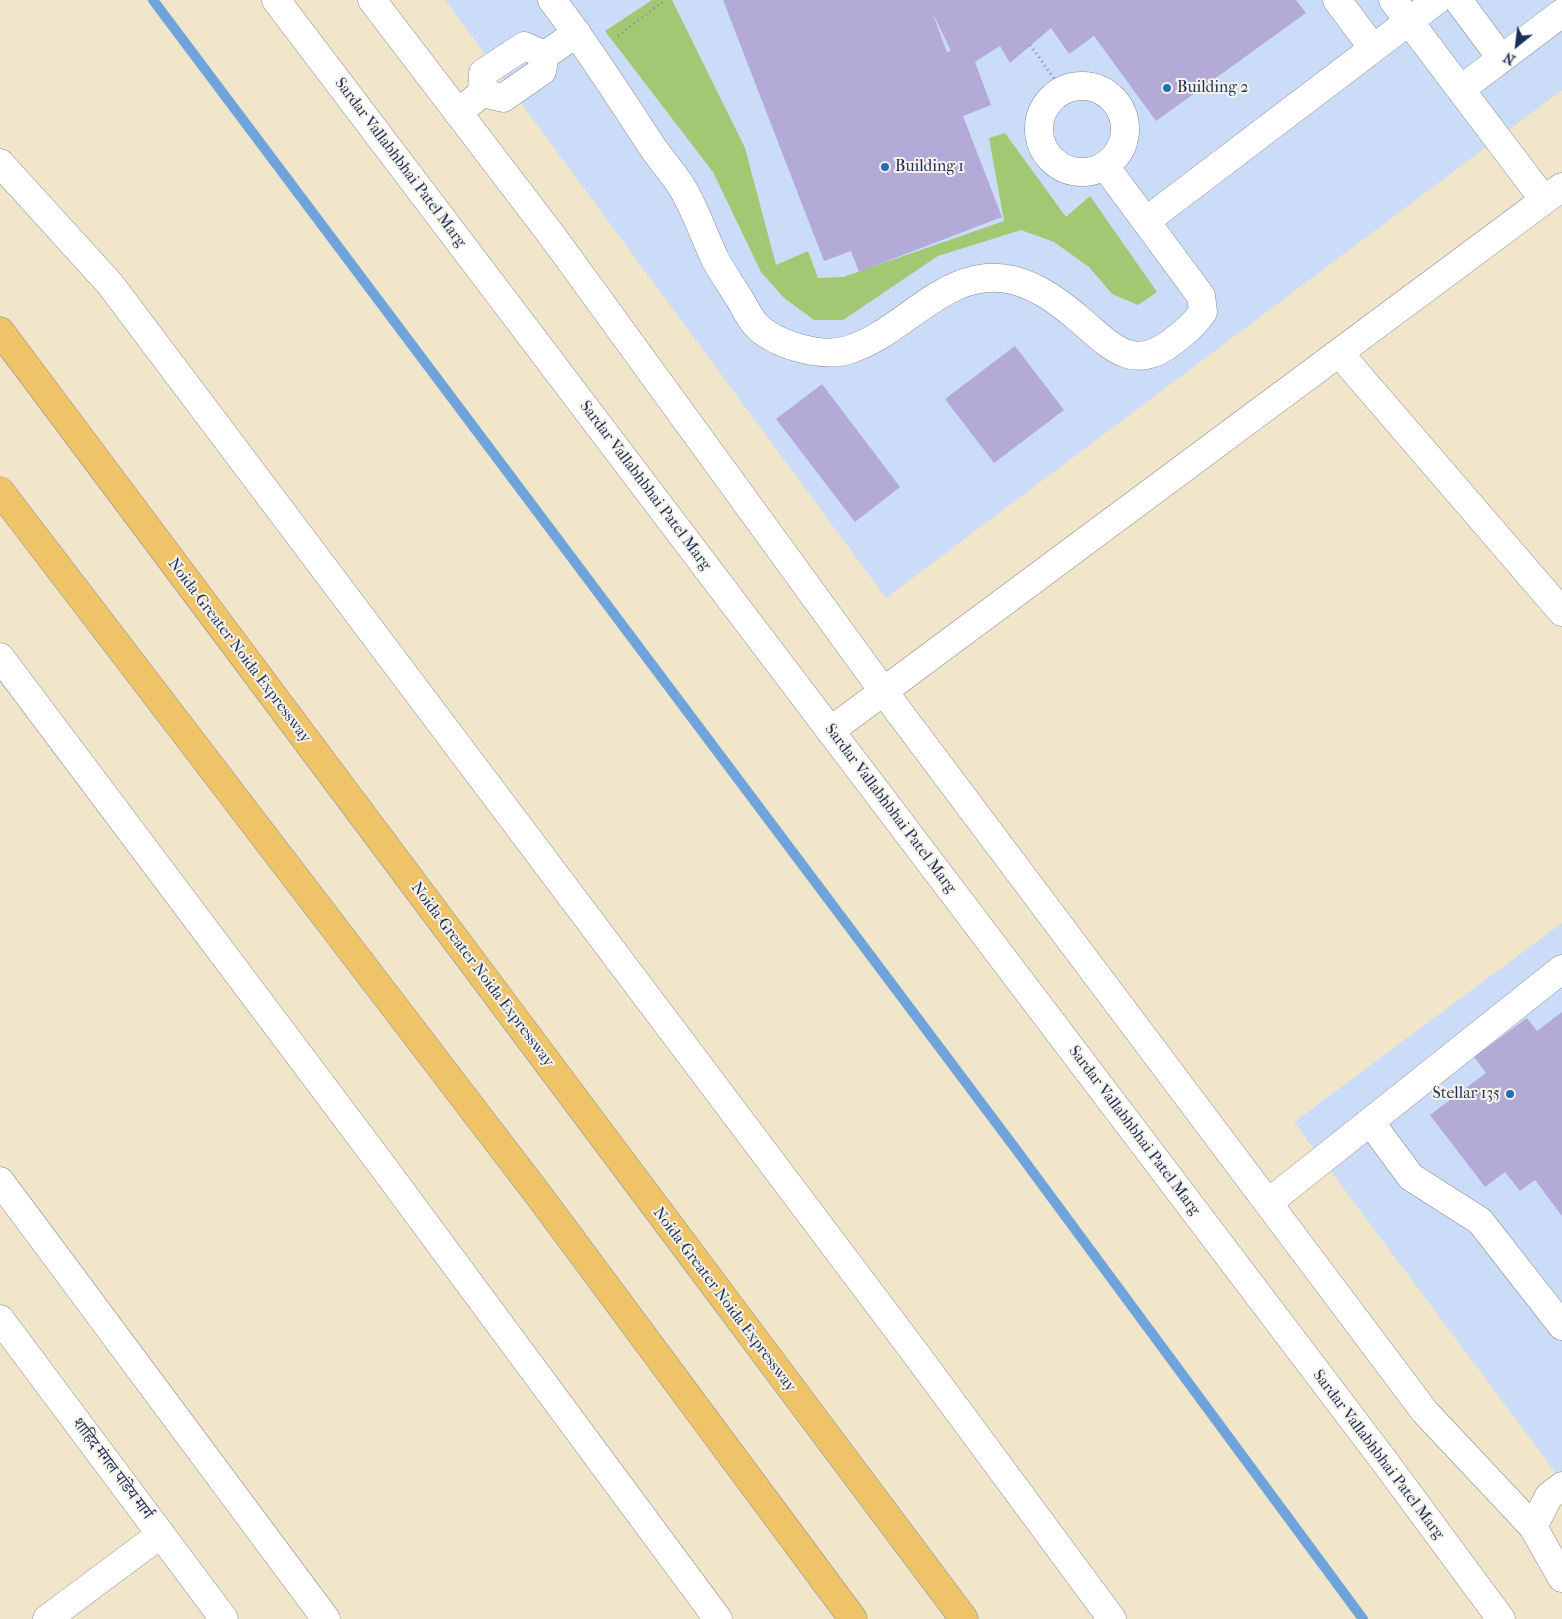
<!DOCTYPE html>
<html>
<head>
<meta charset="utf-8">
<style>
	body { margin:0 }
	#map { position:relative; width:1562px; height:1619px; overflow:hidden; background:#f1e5ca; font-family:"IM FELL French Canon",serif }
	canvas { display:block }
	.north { position:absolute; left:1492px; top:20px; width:50px; height:50px; -webkit-text-stroke:4px #f7f3e8; paint-order:stroke; rotate:209deg; font-size:14px; font-weight:700; line-height:20px; text-align:center; color:#1b2f5e }
	.north::after { content:''; display:block; margin:auto; width:18px; height:22px; background:#1b2f5e; clip-path:polygon(50% 0,100% 100%,50% 72%,0 100%) }
</style>
</head>
<body>
<div id="map">
<canvas width="1562" height="1619"></canvas>
<div class="north">N</div>
</div>
<script>
const ctx = document.querySelector('canvas').getContext('2d');
ctx.lineJoin = 'round';
function fillPath(path, color) {
  ctx.fillStyle = color;
  ctx.fill(path, 'evenodd');
}
function trace(path, color, width, dash) {
  ctx.strokeStyle = color;
  ctx.lineWidth = width;
  ctx.lineCap = dash ? 'butt' : 'round';
  ctx.setLineDash(dash || []);
  ctx.stroke(path);
}
function label(font, color, halo, rows, align = 'center') {
  ctx.font = font + ' "IM FELL French Canon","Noto Serif Devanagari",serif';
  ctx.lineWidth = 4;
  ctx.setLineDash([]);
  ctx.textBaseline = 'middle';
  ctx.strokeStyle = halo;
  ctx.fillStyle = color;
  for (const [text, x, y, turn = 0] of rows) {
    ctx.save();
    ctx.translate(x, y);
    ctx.rotate((+turn || 0) * Math.PI / 180);
    ctx.textAlign = isNaN(turn) ? turn : align;
    if (halo) ctx.strokeText(text, 0, 0);
    ctx.fillText(text, 0, 0);
    ctx.restore();
  }
}
fillPath(new Path2D(`
	M445,0H1562V90L886,598Z
	M1562,923V1481L1294,1122Z`), '#cbdcf9');
fillPath(new Path2D(`
	M652,0H672L745,148L776,265L808,251L818,278L843,277L1004,221L989,138L1005,133L1066,217L1090,196L1157,292L1138,305L1112,294L1089,267L1054,242L1021,230L938,256L843,320H814L784,298L761,272L713,172L605,31Z`), '#a3c873');
trace(new Path2D(`
	M153,0L1015,1148L1363,1619`), '#6fa3db', 10);
fillPath(new Path2D(`
	M723,0H1296L1306,13L1156,121L1094,36L1069,54L1051,28L1010,63L1000,46L975,62L991,105L963,116L1002,217L859,272L851,251L824,261ZM932,12L951,51L947,52Z
	M1015,346L1064,410L994,463L945,399Z
	M822,384L900,487L855,522L776,419Z
	M1562,1012V1216L1535,1180L1520,1191L1505,1172L1485,1187L1430,1115L1486,1073L1474,1057L1527,1018L1537,1031Z`), '#b4aad8');
const minor = new Path2D(`
	M276,0L1382,1458L1501,1619
	M372,0L553,237L884,692L1425,1412L1533,1527L1562,1578
	M552,0C588,47 619,96 651,145C661,160 674,174 683,189C696,211 704,236 715,259C722,272 731,285 739,298C744,306 749,317 755,324C774,345 822,358 848,350C905,333 947,264 1013,280C1039,287 1059,302 1079,319C1109,344 1131,373 1171,343C1184,333 1194,325 1203,312L1201,296L1105,166
	M1337,0L1373,48
	M1393,0L1544,200
	M1458,0L1501,58
	M1039 129a43 43 0 1 1 86 0a43 43 0 1 1-86 0Z
	M1461,89L1562,13
	M482,93L503,98L542,71L545,55
	M458,113L482,93L483,73L524,46L545,55L577,33
	M0,163L110,284L916,1354L1112,1619
	M1146,221L1437,0
	M1339,353L1562,612
	M0,657L381,1164L718,1619
	M830,731L1562,187
	M1371,1123L1411,1177L1480,1221L1562,1326
	M0,1181L326,1619
	M1268,1203L1562,969
	M0,1319L224,1619
	M1533,1527L1549,1496L1562,1486
	M47,1619L161,1534`);
const highway = new Path2D(`
	M0,331L964,1619
	M0,491L540,1197L853,1619`);
trace(minor, '#868a94', 29);
trace(highway, '#868a94', 29);
trace(new Path2D(`
	M618,36L665,0
	M1030,45L1063,91`), '#868a94', 3, [1, 4]);
trace(minor, '#fff', 28);
trace(highway, '#efc469', 28);
for (const [x, y, r, color] of [
	[1167,88,5,"#1f6fb2"],
	[885,167,5,"#1f6fb2"],
	[1510,1094,5,"#1f6fb2"]
]) {
  const dot = new Path2D();
  dot.arc(x, y, r, 0, 2 * Math.PI);
  ctx.fillStyle = color;
  ctx.fill(dot);
  trace(dot, '#f7f3e8', 2);
}
label('16px', '#1b2f5e', '#f7f3e8', [
	["Building 2",1177,88],
	["Building 1",895,167],
	["Stellar 135",1500,1094,"right"]
], 'left');
label('16px', '#1b2f5e', '#f7f3e8', [
	["Sardar Vallabhbhai Patel Marg",400,163,53],
	["Sardar Vallabhbhai Patel Marg",645,486,53],
	["Noida-Greater Noida Expressway",239,651,53],
	["Sardar Vallabhbhai Patel Marg",890,809,53],
	["Noida-Greater Noida Expressway",482,975,53],
	["Sardar Vallabhbhai Patel Marg",1134,1131,53],
	["Noida-Greater Noida Expressway",724,1300,53],
	["Sardar Vallabhbhai Patel Marg",1378,1455,53],
	["शाहिद मंगल पांडेय मार्ग",112,1469,53]
]);
</script>
</body>
</html>
